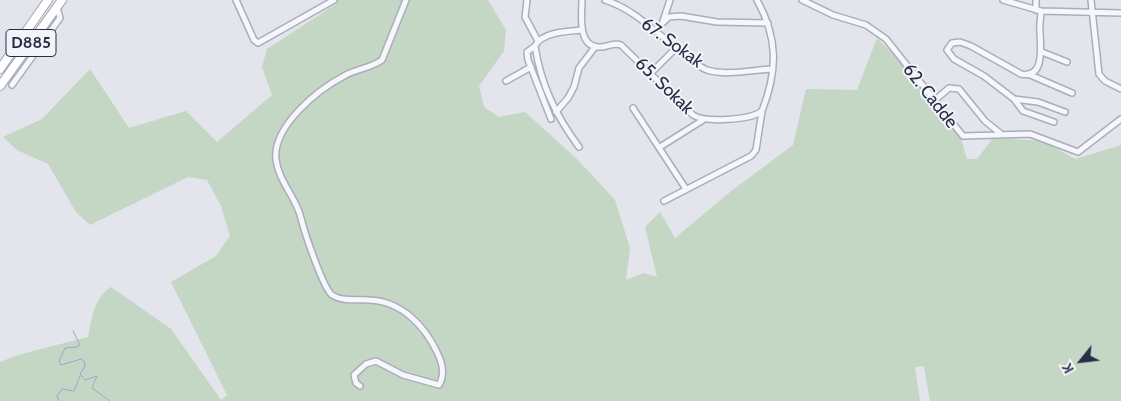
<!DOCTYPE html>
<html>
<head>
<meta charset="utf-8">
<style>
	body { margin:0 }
	#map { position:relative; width:1121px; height:401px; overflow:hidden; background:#e3e4ec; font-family:Cabin,sans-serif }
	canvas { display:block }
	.north { position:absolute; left:1056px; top:336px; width:50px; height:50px; -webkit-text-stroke:4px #f3f4f9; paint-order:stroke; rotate:241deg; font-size:14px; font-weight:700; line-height:20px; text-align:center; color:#292c45 }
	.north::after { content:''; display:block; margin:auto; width:18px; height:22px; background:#292c45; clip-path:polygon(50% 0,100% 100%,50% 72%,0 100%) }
</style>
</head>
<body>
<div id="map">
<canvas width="1121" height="401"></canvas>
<div class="north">K</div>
</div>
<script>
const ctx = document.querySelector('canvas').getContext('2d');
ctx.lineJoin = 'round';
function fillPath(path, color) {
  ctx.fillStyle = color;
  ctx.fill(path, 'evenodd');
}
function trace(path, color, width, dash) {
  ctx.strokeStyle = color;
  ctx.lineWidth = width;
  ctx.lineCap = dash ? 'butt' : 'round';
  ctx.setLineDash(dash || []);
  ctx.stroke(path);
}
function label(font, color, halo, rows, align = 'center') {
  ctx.font = font + ' Cabin,sans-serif';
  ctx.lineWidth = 4;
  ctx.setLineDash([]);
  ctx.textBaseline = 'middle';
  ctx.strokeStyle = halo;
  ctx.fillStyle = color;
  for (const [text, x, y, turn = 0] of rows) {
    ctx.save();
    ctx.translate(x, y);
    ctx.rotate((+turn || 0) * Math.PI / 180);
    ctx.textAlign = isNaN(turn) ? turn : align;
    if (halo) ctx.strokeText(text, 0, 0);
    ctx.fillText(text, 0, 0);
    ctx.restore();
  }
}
fillPath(new Path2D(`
	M334,0H488L506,30L504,51L479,86L484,107L499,117L525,112L577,159L615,200L630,248L626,280L643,273L657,277L645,227L660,212L675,238L730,192L793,145L806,89L857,90L877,38L895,56L961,139L967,159H977L993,138L1043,141L1075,159L1121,145V401H930L924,366L915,367L920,401H0V362L18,355L88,337C92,318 94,298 111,287L171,329L221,400L227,395L171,282L216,256L230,236L221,206L207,180L188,177L90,225L76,212L48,164L17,150L3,137L42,119L90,69L129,128L186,111L217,142L272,95L262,67L267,49L336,4Z`), '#c4d6c4');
trace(new Path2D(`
	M73,331L80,345L77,347L65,348L59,361L61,365L81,359L84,361L85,366L80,374L85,380L97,376L92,388L110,401
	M59,401L57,396L62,389L74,391L80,376`), '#9ca7ce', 1);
const minor = new Path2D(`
	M236,0L254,40L258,43L334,0
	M527,0L525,17L538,41
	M582,0C582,13 577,46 598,47C606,48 613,42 621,45L693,115C705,123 751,120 762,111C778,70 778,38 757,0
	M605,0C637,10 661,38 688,57C694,61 699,67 707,70C726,76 752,70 772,69
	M802,0L833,15L866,25L886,39L963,136L1030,134L1078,152L1121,119
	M1003,0L1041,11L1121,13
	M1091,0L1099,74L1105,81L1121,89
	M1036,10V0
	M1041,11C1041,18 1039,25 1040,31C1040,44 1046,79 1021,74L971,46L960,42L952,43L947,50L954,59L984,76L1014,99L1038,102L1065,112
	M663,21L670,0
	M655,30L669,17L681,16L717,22L768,23
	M535,46L527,52L528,60L551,119
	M1042,52L1067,62
	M650,74L675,49
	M1028,74L1072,93
	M506,81L531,67
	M12,85L60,18L57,7
	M1014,99L1023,111L1054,122
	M934,101L949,88L959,89L985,121L1000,133
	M633,108L686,189
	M556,112L568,98L574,87L579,68L595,47
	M579,147C556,116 541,85 535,46C542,32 568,31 582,30
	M660,147L703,120
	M664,201L751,156L756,150L762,111
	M360,386L356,383L354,375L366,364L376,361L403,375L439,385C445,375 442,362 437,352C424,325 401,301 369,300C357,299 343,302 332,295C323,288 304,231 301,218C296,197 279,182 276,160C272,127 317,90 344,76C356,69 371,68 382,60L406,0`);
const primary = new Path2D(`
	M0,69L48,0
	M0,86L62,0`);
trace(minor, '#abadba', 8);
trace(primary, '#a1a5b8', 10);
trace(minor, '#f6f7fa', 5);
trace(primary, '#fff', 8);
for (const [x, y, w] of [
	[31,43,50]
]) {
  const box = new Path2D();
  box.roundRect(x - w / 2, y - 13.5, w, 27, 4);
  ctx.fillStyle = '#f3f4f9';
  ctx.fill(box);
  trace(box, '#292c45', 1);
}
label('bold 16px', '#292c45', null, [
	["D885",31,43]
]);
label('18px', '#292c45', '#f3f4f9', [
	["67. Sokak",672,43,36],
	["65. Sokak",664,86,44],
	["62. Cadde",930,96,52]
]);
</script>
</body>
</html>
